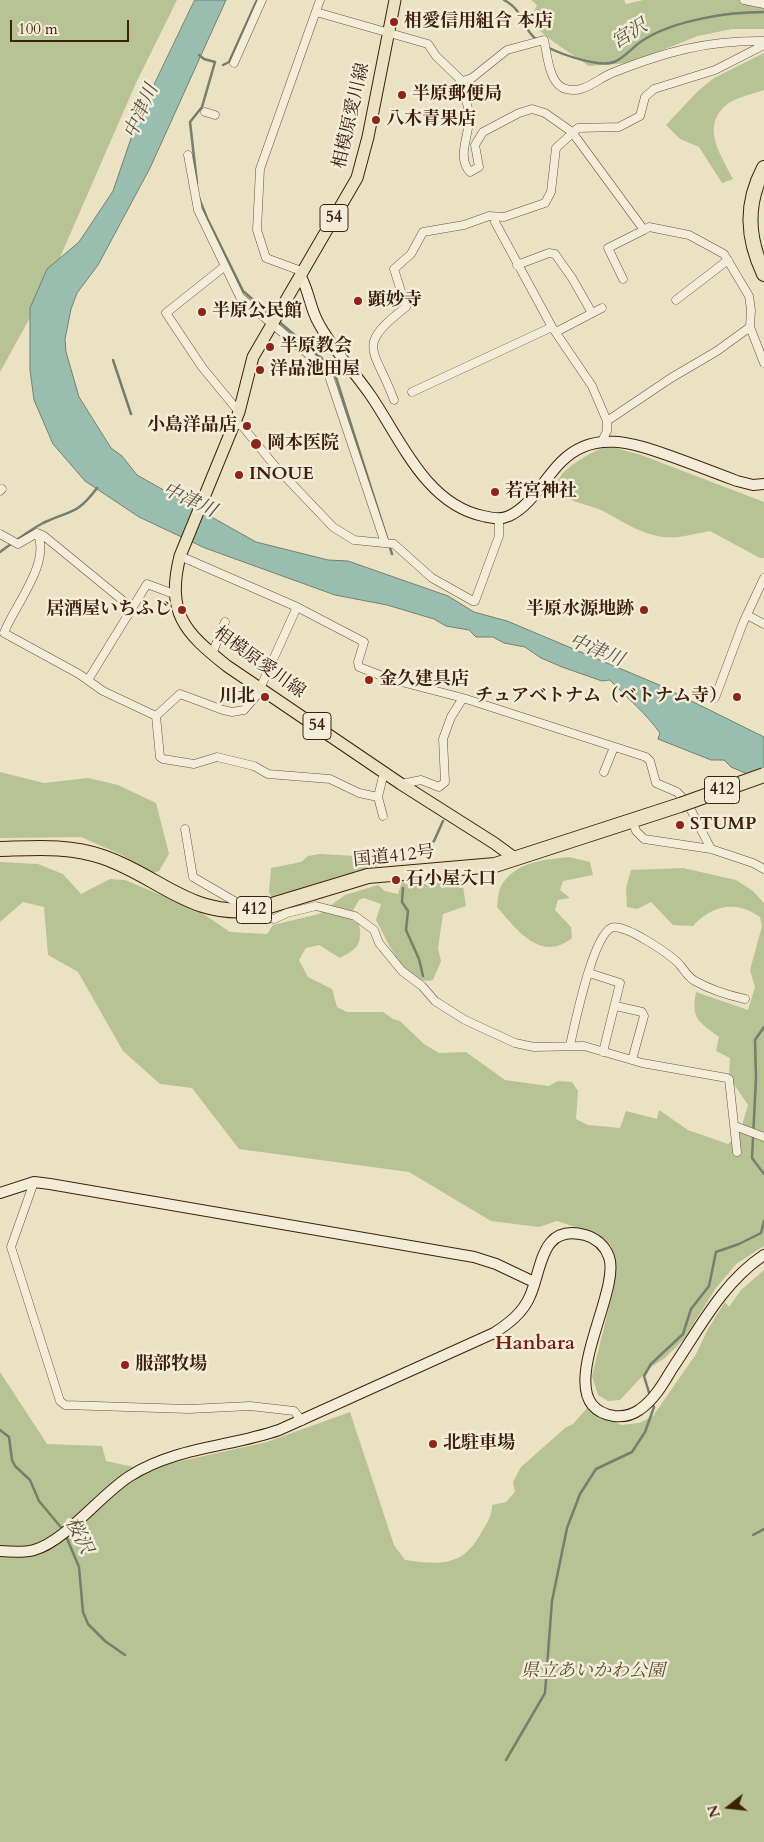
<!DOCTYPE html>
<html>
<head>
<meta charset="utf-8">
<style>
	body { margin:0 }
	#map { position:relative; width:764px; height:1842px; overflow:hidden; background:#ebe2c4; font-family:Cardo,serif }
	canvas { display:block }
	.north { position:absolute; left:704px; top:1782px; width:50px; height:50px; -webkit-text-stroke:4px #f2ecd9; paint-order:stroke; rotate:254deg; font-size:14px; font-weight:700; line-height:20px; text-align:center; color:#3f210a }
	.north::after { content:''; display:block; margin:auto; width:18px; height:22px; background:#3f210a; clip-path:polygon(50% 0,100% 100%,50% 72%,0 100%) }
	.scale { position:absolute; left:10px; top:20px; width:119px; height:22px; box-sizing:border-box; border:2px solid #3f210a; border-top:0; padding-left:6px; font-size:15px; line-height:18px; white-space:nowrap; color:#3f210a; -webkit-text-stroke:4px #f2ecd9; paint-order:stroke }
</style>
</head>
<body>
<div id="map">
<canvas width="764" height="1842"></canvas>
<div class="north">N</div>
<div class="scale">100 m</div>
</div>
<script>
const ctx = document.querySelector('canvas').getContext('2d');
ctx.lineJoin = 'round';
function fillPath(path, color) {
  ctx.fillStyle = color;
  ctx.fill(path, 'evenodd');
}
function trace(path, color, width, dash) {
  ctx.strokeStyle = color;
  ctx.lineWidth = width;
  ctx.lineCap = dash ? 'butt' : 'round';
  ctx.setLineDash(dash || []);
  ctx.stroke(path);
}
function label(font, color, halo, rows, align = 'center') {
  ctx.font = font + ' Cardo,"Noto Serif JP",serif';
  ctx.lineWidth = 5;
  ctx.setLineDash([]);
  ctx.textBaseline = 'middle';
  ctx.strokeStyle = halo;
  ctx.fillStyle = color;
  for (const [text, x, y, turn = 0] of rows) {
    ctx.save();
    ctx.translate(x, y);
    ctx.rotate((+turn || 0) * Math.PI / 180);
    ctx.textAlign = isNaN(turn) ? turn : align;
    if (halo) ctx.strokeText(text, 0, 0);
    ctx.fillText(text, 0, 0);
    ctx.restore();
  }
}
fillPath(new Path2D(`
	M0,0H177L136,83L48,285L0,372Z
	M531,0H624L626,4L643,0H764V29H732L698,36L630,63L589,66L555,43L529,22L537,5Z
	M764,53V90C753,94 733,98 725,106C701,128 721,155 733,179L722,183L699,147L680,139L666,125L698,91L714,78Z
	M605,447L616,448L641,455L764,502V558H760L710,531C693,534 675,540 657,536C637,532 619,519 601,510C589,505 568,502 559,491C547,475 593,451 605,447Z
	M0,772L44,783L88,778L118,785L156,803L169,854L159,871L150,874L122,855L81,837L0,838Z
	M320,854L372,857L382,865L272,898L269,892L271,868L301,862L308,856Z
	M569,857L590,862L593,875L563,881L560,890L570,898L558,900L555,910L571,927L572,938C541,963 517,930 497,907C498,901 498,893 500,888C514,861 544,860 569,857Z
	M0,862L38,864L63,874L81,894L110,879L125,880L199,911L230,932L267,934L273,925L319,914L345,895L378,885L385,891L398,894L402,881L408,878L462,880L466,906L443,914L438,948L441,961L433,980C405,988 387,939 376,920L381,904L364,898L359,900L349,918L359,924C363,944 357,949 340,958L319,945L306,948L299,960L308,977L332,989L337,1007L347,1012H383L393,1019L400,1021L424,1044L439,1053L466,1052L505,1080L549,1086L558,1081L572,1082L578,1091L576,1119L588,1125L620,1128L626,1111L657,1119L659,1110L688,1130L728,1144L739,1135L748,1105L729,1077L730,1058L716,1051L719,1037C698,1021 691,1019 696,992L748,1010L755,987L750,970L762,926L760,917C736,900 712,905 693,926L673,925L651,902L637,909L627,907L626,888L631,870L683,868L736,880L753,891L764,903V1246L736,1264L716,1288L684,1339L665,1358L651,1367L620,1400L608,1401L598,1395L592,1376L614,1287L615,1267L611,1246L599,1235L557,1221L539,1227L491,1221L409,1172L239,1149L192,1088L160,1084L123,1051L78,972L48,955L44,907L23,902L0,922Z
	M764,1270V1842H0V1372L47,1444L102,1446L106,1461L152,1471L168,1464L267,1442L350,1412L394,1545L405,1560C439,1565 463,1567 481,1533C487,1523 492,1516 492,1505L506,1502L515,1492L513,1482L521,1467L565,1428L573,1424L588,1407L621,1425L639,1423L653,1416L696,1354L708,1329L725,1302L729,1307L741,1290Z`), '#b7c394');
const water = new Path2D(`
	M195,0H226L150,168L98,265L77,293L71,309L65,339L66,352L79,397L111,448L122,456L137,475L256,542L328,560L348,561L448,596L474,612L507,621L657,684L764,737V781L731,767L724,760H711L658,739L660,733C646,713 627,698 610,680L602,681L562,667L541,658L525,647L504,643L493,637H476L469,630L446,626L434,619L387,605L335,595L205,548L139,517L85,481L53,444L34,400L30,370V308L47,269L79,242L113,191L138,118Z`);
fillPath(water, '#99beb0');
trace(water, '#757f6e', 1);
trace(new Path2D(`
	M504,0C525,11 520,27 537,40
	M547,47C561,54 599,68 614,62C626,57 634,45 645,39C676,20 728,12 764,12
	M223,65L229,62L257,0
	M197,183L190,122L202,107L215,62L204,59L199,55
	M199,198L207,218L243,291L273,317
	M277,320L333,368L392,554
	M113,360L131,414
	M0,552C14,542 28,531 43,523C71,510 77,515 97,488
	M419,856L434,841L443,821
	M403,888L402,902L408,911L406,930L419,959L423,976
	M764,1027L755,1040L756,1078L752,1158L764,1174
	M650,1396L644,1376L651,1364L683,1334L691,1309L709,1286L716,1252L739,1244L761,1233L764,1221
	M0,1430L9,1437L12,1460L15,1466L30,1480L39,1501L64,1531
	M753,1535L764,1529
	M66,1536L79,1567L83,1612L88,1624L105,1641L125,1655
	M506,1760L545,1693L552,1601L567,1528L580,1494L596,1469L632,1452L645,1432L654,1407L652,1404`), '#757f6e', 2.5);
const street = new Path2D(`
	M744,0L764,4
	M316,12L428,44L436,56L462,81
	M234,63L262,0
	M205,112L215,115
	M188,155L198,210L240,297L327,370L385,543
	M496,218L495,222L552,327L592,386L607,421L671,378L717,351L750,327L764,363
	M517,265L549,253L555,254L572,278L592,313
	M225,266L166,313L202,367L239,412
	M304,272L266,258L257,230L260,169L320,0
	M623,279L608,248L644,230
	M676,300L728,260
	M750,327L751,310L749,296L724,254L689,235L649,227L644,230L572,132L545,113L532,109L519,113L483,132L475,145L479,167L470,172C456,157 470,134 469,117C469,105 464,94 460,82L472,78L507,50L544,40C547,53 549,82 563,88C582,96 597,79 612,73C665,52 707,40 764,41
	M556,332L602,308
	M412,392L552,327
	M394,400C375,348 354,347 406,307L394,269L411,254L423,232L464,225L489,216L504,217L545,203L551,192L556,148L578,128L619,127L640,116L645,97L654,89L715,70L764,45
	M235,422L243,427L274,465L333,527L354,540L394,544L432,578L473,601H475L499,536V519
	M602,441L607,431V421
	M0,491L2,489
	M0,534L18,544L37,533
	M297,607L364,642L358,662L359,667L390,679L463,698L451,717L443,739L445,782L439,787L421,780L401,784
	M132,608L44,536L37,533C52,562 14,606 4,633L79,674L103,691L156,716L160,757L163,759L194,764L217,757L254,766L268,774L330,779L359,793L378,797
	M747,615L764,624
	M212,654L225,622
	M88,680L147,584L174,594
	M463,698L646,757L650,761L656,783L677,792L681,796L691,810L711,849
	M715,698L743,623L764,578
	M156,716L180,694L223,710L232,712L244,710L257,695L297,607L180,556
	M604,772L614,747
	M383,816L378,797L384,772
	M632,820L636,831L644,839L711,849L753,863L764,869
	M185,829L193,877L241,905V912
	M264,907L268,917L274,919L287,913L316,906L355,916L374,930L379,943L402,971L422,986L435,1001L465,1020L515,1043L534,1047L584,1046L642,1063L727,1078L729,1079L737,1152
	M589,973L620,983L603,1052
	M616,1006L642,1012L644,1016L632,1060
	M570,1045C575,1024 592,938 611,928C623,922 671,955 680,965C685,971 688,977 695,981C711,990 727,995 745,999
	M735,1126L764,1137
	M34,1182L11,1247L60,1401L65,1405L189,1409L250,1406L294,1411L302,1421`);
const secondary = new Path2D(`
	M301,277C309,291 310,308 318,322C332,349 354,371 371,396C401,440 426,504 483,516C493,518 500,520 509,516C531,506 544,479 561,462C594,428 636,444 673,457C695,465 716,473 737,481L753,485L764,484
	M0,1193L34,1182L50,1184L474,1257L496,1264L534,1282
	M0,1551C11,1552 23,1553 34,1550C66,1541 101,1494 130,1476C176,1447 230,1447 279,1430L494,1333C508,1324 523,1313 530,1296C542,1270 540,1223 585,1235C596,1238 605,1246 609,1257C622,1294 546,1405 614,1416C623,1417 632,1415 639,1410C654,1400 663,1384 672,1369C699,1329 723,1282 764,1255`);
const primary = new Path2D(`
	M395,0L368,137L357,178L253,357L239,412L180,556C166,613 184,632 227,666L401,784L494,843L516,859`);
const highway = new Path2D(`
	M764,168C745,204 747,238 764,274
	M0,849C35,848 69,845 103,857C161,877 190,919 259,909L368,876L495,865L680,805`);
trace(street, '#6a5138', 9);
trace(secondary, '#3f210a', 12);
trace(primary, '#3f210a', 13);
trace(highway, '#3f210a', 16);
trace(street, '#f2ecd9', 8);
trace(secondary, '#f2ecd9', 10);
trace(primary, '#ebe2c4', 11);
trace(highway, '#ebe2c4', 14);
const highwayBridge = new Path2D(`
	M680,805L764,775`);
trace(highwayBridge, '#3f210a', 16, []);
trace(highwayBridge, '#ebe2c4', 14);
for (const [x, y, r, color] of [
	[394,22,5,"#8f2418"],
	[402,95,5,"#8f2418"],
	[376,120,5,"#8f2418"],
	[358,301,5,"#8f2418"],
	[202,312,5,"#8f2418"],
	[270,347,5,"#8f2418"],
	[260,370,5,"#8f2418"],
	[247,426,5,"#8f2418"],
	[256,444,6,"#8f2418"],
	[239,475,5,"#8f2418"],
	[495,492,5,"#8f2418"],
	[182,610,5,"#8f2418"],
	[644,610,5,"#8f2418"],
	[369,680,5,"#8f2418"],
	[265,697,5,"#8f2418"],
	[737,697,5,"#8f2418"],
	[680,825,5,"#8f2418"],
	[396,880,5,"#8f2418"],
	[125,1365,5,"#8f2418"],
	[433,1444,5,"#8f2418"]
]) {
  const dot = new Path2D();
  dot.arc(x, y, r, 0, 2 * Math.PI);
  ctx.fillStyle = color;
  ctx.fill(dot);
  trace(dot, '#f2ecd9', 2);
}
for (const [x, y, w] of [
	[334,218,28],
	[317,726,28],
	[722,790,35],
	[254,910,35]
]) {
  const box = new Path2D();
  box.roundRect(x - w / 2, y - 13.5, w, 27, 4);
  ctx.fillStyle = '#f2ecd9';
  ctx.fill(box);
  trace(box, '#3f210a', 1);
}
label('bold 16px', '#3f210a', null, [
	["54",334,218],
	["54",317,726],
	["412",722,790],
	["412",254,910]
]);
label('bold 18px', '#3f210a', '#f2ecd9', [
	["相愛信用組合 本店",404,22],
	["半原郵便局",412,95],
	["八木青果店",386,120],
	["顕妙寺",368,301],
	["半原公民館",212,312],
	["半原教会",280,347],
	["洋品池田屋",270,370],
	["小島洋品店",237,426,"right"],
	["岡本医院",267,444],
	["INOUE",249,475],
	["若宮神社",505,492],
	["居酒屋いちふじ",172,610,"right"],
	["半原水源地跡",634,610,"right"],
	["金久建具店",379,680],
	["川北",255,697,"right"],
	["チュアベトナム（ベトナム寺）",727,697,"right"],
	["STUMP",690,825],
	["石小屋入口",406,880],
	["服部牧場",135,1365],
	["北駐車場",443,1444]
], 'left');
label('18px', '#3f210a', '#f2ecd9', [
	["相模原愛川線",352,116,-77],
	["相模原愛川線",259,663,36],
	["国道412号",394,857,-6]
]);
label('italic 18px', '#5d4a2c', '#f2ecd9', [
	["県立あいかわ公園",593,1672]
]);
label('italic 19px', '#5a503c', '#f2ecd9', [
	["宮沢",630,35,-32],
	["中津川",142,112,-66],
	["中津川",189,501,25],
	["中津川",596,651,22],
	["桜沢",78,1536,63]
]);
label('bold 20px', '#7a1f14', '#f2ecd9', [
	["Hanbara",535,1344]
]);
</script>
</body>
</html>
